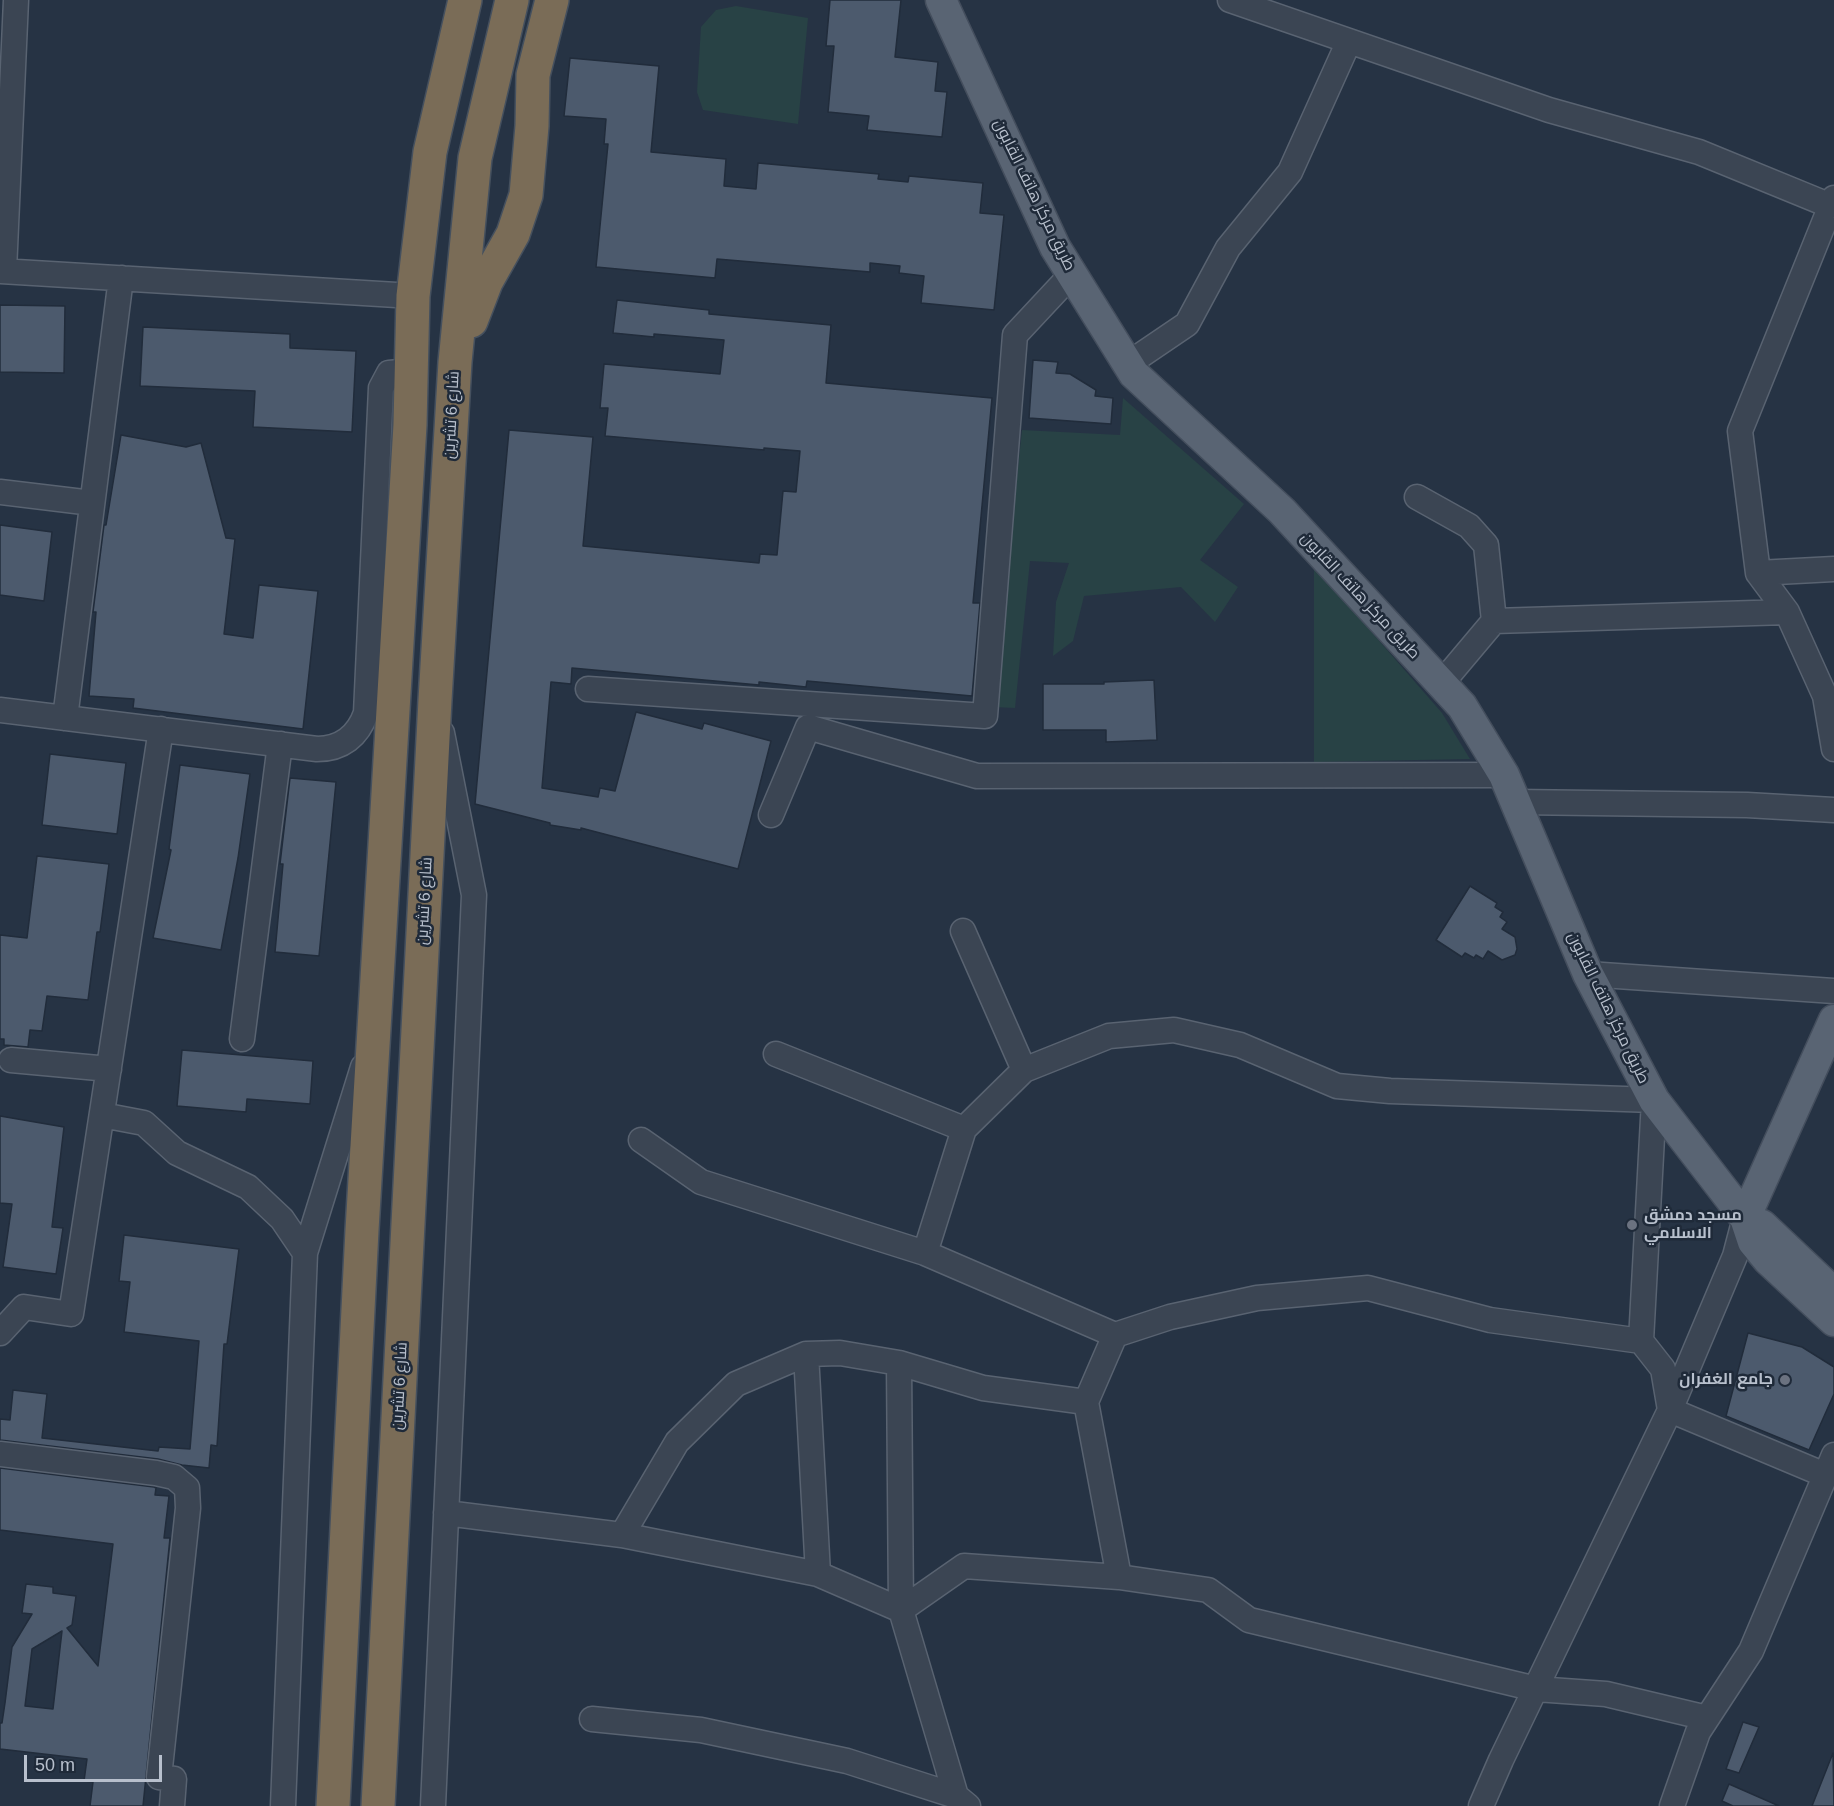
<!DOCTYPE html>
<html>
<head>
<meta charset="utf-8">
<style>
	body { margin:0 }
	#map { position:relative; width:1834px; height:1806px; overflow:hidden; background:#263344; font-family:Helvetica,sans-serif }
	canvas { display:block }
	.scale { position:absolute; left:24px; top:1755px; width:138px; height:27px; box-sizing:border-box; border:3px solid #b8c0cd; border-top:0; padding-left:8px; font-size:18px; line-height:21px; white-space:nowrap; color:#b8c0cd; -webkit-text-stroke:4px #1f2a39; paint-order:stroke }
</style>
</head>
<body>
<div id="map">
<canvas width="1834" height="1806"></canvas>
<div class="scale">50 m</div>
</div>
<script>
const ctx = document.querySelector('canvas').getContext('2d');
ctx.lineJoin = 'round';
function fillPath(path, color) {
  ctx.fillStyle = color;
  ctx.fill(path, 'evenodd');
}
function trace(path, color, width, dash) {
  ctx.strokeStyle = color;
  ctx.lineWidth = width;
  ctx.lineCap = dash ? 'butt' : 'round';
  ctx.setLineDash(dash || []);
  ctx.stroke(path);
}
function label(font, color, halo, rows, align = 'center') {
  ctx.font = font + ' Helvetica,Cairo,sans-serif';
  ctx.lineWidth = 5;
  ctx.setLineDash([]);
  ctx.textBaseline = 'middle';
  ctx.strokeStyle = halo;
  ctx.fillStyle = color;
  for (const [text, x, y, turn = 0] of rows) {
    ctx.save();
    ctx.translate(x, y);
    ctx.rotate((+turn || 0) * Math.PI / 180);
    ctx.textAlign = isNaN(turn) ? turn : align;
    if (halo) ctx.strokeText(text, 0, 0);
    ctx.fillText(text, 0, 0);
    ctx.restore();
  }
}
fillPath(new Path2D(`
	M736,6L808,18L798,124L703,110L697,92L701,27L716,10Z
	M1123,398L1244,504L1200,560L1238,587L1215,622L1181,587L1084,596L1073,641L1053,656L1056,602L1069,563L1030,561L1015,708L993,707L1022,430L1120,435Z
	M1314,566L1442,713L1470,759L1314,762Z`), '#284245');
const building = new Path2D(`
	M830,0H901L895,57L938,62L935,91L947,92L942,137L867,130L869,116L828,112L834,46H826Z
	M570,58L659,66L651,152L726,159L724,186L756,189L758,163L879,174L878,179L908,182L909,176L983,183L980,213L1004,215L994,310L921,303L924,276L899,273L900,266L870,263V272L717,259L715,278L596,267L608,144H604L606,119L564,116Z
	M617,300L709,310V314L831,325L826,383L992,398L973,603H980L972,696L807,681L806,687L759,682V685L572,668L571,684L551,682L542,788L598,797L600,788L615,791L636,712L702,729L704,723L771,741L738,869L581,828V830L550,825V823L475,804L509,430L593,437L583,546L759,563L760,554L777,555L783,491L796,492L800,451L764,448V450L605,436L608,408H600L604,364L720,374L724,340L654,334V337L613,333Z
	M0,305L65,306L64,373L0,372Z
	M143,327L290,334V348L356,351L352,432L253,427L255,391L140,386Z
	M1033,360L1058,362L1056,373L1070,374L1096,390L1095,396L1113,398L1111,424L1029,418Z
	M121,435L186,447L201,443L226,538L235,539L224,634L253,638L259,585L318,591L303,729L133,708L134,699L89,696L96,612H93L104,525H106Z
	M0,525L52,532L44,601L0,595Z
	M1154,680L1157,740L1106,742V730H1043V684H1104V682Z
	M50,754L126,763L117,834L42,825Z
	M180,765L250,774L238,858L221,950L153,938L171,850L169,849Z
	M290,778L336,782L319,956L275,952L283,864H280Z
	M37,856L109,864L100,932H97L88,1000L47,996L42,1031L30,1030L28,1047L4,1045V1039H0V935L27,938Z
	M1470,886L1497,903L1495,907L1503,912L1500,917L1507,922L1502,929L1515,937L1517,949L1515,955L1502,960L1488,951L1483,959L1476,955L1474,958L1465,953L1462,957L1436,940Z
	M182,1050L313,1061L310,1104L247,1099L246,1112L177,1106Z
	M0,1116L64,1127L52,1227L63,1228L56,1274L3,1267L12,1204L0,1203Z
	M124,1235L239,1249L227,1344H224L217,1446L211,1445L209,1468L182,1465L158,1459L0,1440V1419L10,1420L13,1390L47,1394L42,1438L158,1451L159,1447L190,1449L199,1341L124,1332L130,1282L119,1281Z
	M1748,1333L1802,1347L1834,1367V1394L1809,1450L1726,1416Z
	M0,1468L154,1487L156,1488L155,1495L169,1496L164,1538H170L143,1806H90L93,1782L84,1781L87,1759L0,1749V1723H2L5,1703L12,1647L32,1614L22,1613L26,1584L53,1587V1593L76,1596L72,1625L67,1628L98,1666L113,1544L0,1530ZM62,1631L53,1709L25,1706L32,1649Z
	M1743,1722L1759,1727L1739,1773L1726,1769Z
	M1833,1753L1834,1806H1812Z
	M1729,1784L1779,1806H1733L1722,1801Z`);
fillPath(building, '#4c5a6d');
trace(building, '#212c3b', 1.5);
const minor = new Path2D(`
	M1230,0L1549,110L1699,152L1831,206
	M1834,198L1740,431L1758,573L1834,569
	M0,271L413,296
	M4,271L16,0
	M1128,364L1187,324L1228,248L1290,172L1349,41
	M0,492L92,503
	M1417,497L1469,526L1486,545L1494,621
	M1758,573L1787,612L1825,696L1834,749
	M1441,684L1494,621L1787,612
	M588,689L985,716L1015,335L1072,274
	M0,710L317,749C342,749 358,736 366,713L381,388L389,373L411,371
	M65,718L121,278
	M1515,802L1747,805L1834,810
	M771,815L808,727L977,776L1504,775
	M963,931L1024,1070
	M1588,974L1834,991
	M242,1039L280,744
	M776,1054L964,1129
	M11,1060L109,1069
	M102,1115L144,1123L177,1153L248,1187L282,1219L305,1253
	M641,1140L701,1182L925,1253L1115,1335
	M925,1253L964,1129L1024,1070L1109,1036L1174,1030L1240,1045L1337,1086L1390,1091L1654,1100L1641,1341L1663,1369L1670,1410L1825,1475
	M0,1333L24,1307L71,1314L161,729
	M806,1354L818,1574
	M899,1363L901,1610
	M0,1454L156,1473L174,1477L187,1488L188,1508L159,1777L174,1779L172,1806
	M446,1513L622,1535L818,1574L901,1610L956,1796L968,1806
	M622,1535L677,1442L736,1384L806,1354L840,1353L899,1363L983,1388L1086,1402
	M1119,1577L1086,1402L1115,1335L1170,1317L1257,1298L1368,1288L1490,1320L1641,1341
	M901,1610L964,1566L1119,1577L1208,1590L1249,1620L1536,1689L1606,1694L1707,1718
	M592,1719L701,1730L847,1761L956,1796
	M283,1806L305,1253L363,1067
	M433,1806L474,895L442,733
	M1481,1806L1501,1760L1670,1410L1735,1256L1745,1218
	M1672,1806L1698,1732L1751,1651L1834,1455`);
const major = new Path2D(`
	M941,0L1055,247L1134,374L1282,511L1462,706L1504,775L1588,974L1654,1100L1745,1218L1753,1242L1768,1260L1834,1321
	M1745,1218L1834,1020
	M1750,1220L1762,1225L1834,1293`);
const highway = new Path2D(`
	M471,321L486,282L513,234L526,195L532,126L533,75L552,0
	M333,1806L362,1230L410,425L413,296L430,152L465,0
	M378,1806L435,700L455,362L475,158L512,0`);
trace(minor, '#596371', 27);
trace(major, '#444e5d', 33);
trace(highway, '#45505e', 36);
trace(minor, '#3b4553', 24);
trace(major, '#596473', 30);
trace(highway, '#7a6c57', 33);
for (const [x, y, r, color] of [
	[1632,1225,6,"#6b7280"],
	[1785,1380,6,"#6b7280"]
]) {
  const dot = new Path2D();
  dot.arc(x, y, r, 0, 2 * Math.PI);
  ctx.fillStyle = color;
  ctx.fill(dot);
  trace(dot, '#1f2a39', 2);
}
label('16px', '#b8c0cd', '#1f2a39', [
	["طريق مركز هاتف القابون",1034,195,64],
	["شارع 6 تشرين",452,415,-87],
	["طريق مركز هاتف القابون",1360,596,47],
	["شارع 6 تشرين",425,901,-87],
	["طريق مركز هاتف القابون",1608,1008,64],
	["شارع 6 تشرين",400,1386,-87]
]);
label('bold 16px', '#b8c0cd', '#1f2a39', [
	["مسجد دمشق",1644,1216],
	["الاسلامي",1644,1234],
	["جامع الغفران",1773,1380,"right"]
], 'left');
</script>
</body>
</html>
